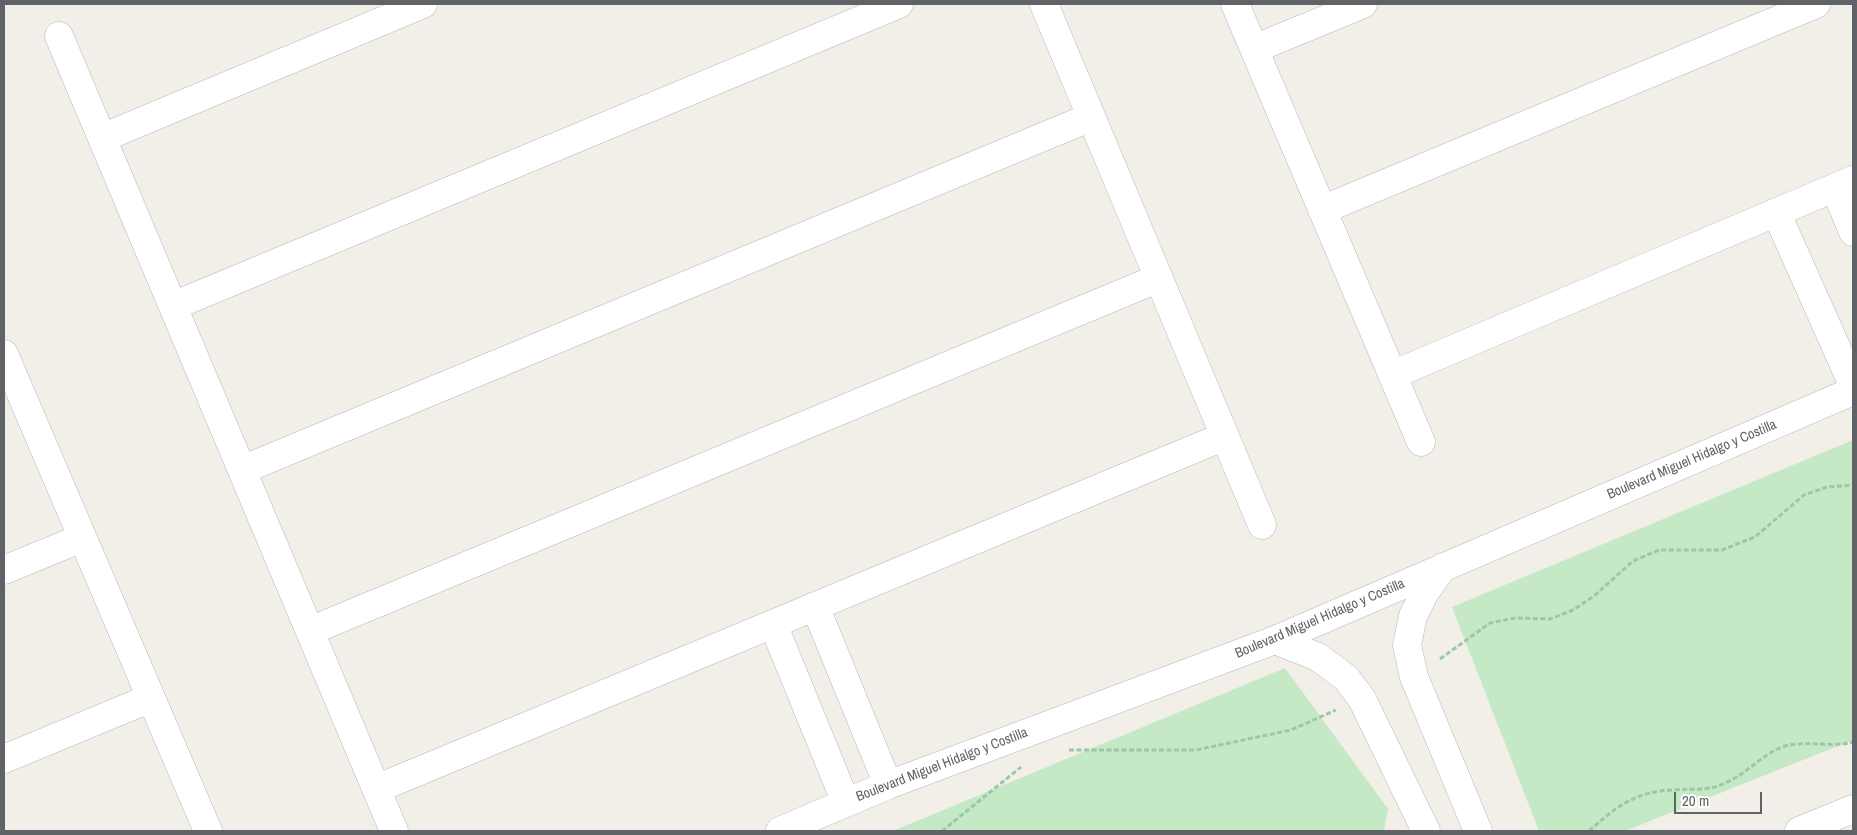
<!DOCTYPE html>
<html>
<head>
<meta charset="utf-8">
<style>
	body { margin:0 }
	#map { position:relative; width:1857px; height:835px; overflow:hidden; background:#f1efe8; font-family:"Archivo Narrow",sans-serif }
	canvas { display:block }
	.frame { position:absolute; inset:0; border:5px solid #5f6368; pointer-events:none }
	.scale { position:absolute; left:1674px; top:792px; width:88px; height:22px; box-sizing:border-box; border:2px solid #5f6368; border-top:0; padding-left:6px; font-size:15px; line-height:18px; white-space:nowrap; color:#5f6368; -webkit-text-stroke:4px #fff; paint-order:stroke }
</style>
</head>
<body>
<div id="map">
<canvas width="1857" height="835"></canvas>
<div class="frame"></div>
<div class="scale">20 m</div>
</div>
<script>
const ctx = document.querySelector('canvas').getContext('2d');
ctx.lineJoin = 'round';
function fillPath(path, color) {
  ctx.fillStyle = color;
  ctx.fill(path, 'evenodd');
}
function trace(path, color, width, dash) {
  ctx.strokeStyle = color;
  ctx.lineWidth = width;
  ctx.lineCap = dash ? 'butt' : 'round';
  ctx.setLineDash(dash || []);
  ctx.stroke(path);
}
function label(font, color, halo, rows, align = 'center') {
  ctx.font = font + ' "Archivo Narrow",sans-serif';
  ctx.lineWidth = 4.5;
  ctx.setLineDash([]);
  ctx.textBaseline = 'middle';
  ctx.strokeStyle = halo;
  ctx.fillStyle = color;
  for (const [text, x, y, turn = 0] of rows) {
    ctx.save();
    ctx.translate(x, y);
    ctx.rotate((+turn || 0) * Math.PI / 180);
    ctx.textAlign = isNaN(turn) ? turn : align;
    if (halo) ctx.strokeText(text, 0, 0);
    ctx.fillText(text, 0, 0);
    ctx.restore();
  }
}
fillPath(new Path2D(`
	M1853,440V740L1625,831H1539L1452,607Z
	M1285,668L1388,809L1384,831H893Z`), '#c5e8c5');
const minor = new Path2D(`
	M1044,4L1262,525
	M1235,4L1421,442
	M59,36L394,831
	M1254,49L1363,4
	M102,138L423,4
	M1835,188L1853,232
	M1322,210L1816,4
	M1776,212L1853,385
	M173,306L899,4
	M4,354L208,831
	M1392,375L1853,180
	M242,470L1091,117
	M1443,567L1425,592L1413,616L1407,645L1414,677L1478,831
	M4,570L82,538
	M815,606L888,785
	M773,624L846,803
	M310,631L1159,278
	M1275,640L1318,657L1346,678L1362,699L1426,831
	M4,759L151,698
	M376,789L1225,436
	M780,831L888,785L1275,640L1853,391
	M1799,831L1853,809`);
trace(minor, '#b5b8bc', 29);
trace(new Path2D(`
	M1440,659L1490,623L1515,618L1550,619L1573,610L1594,596L1633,561L1659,550H1722L1755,537L1804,495L1827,487L1853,485
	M1069,750H1196L1291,730L1336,710
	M942,831L1021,767
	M1589,831C1616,807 1634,792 1672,790C1692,788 1709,792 1727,782C1748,773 1763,753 1785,746C1808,740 1831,748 1853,742`), '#9cc7a9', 3, [5, 2.5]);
trace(minor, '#fff', 28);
label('14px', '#5f6368', '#fff', [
	["Boulevard Miguel Hidalgo y Costilla",1692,460,-23],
	["Boulevard Miguel Hidalgo y Costilla",1320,619,-23],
	["Boulevard Miguel Hidalgo y Costilla",942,765,-21]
]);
</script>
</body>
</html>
